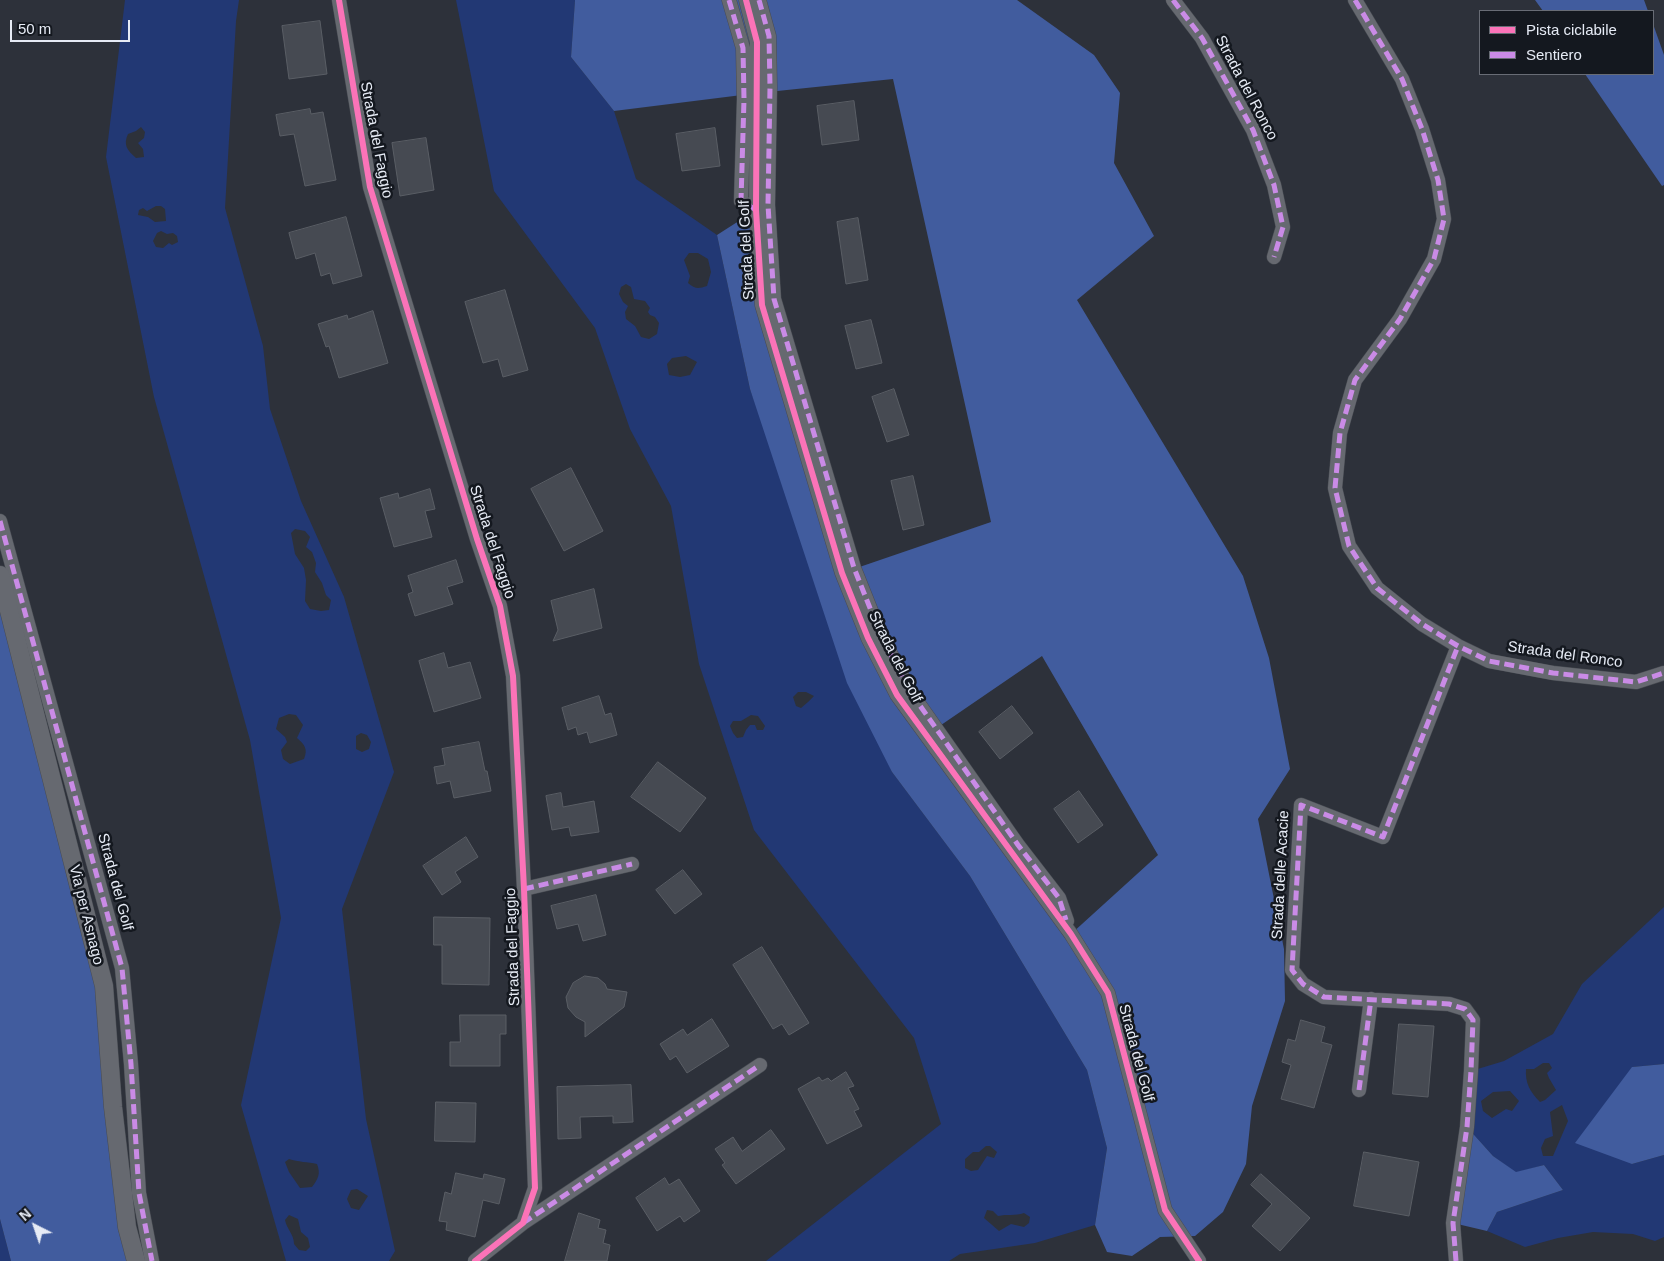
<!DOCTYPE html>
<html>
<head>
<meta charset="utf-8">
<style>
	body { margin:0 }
	#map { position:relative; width:1664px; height:1261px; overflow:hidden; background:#2d313a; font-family:Arial,sans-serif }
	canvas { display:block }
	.legend { position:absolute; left:1479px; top:10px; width:175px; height:65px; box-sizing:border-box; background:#14181f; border:1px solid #686c75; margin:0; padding:6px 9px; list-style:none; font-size:15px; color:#e6ebf5 }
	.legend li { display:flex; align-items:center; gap:10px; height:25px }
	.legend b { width:25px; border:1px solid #686c75 }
	.north { position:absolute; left:10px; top:1201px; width:50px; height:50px; -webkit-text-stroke:4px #14181f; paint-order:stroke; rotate:319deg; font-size:14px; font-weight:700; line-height:20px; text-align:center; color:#e6ebf5 }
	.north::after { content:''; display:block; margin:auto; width:18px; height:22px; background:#e6ebf5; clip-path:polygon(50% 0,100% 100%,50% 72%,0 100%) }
	.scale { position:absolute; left:10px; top:20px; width:120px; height:22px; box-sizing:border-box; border:2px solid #e6ebf5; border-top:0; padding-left:6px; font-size:15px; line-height:18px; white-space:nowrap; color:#e6ebf5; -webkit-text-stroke:4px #14181f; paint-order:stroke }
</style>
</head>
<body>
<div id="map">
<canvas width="1664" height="1261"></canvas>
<ul class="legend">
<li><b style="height:6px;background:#fb73b8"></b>Pista ciclabile</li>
<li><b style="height:6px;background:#ca8be6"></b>Sentiero</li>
</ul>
<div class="north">N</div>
<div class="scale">50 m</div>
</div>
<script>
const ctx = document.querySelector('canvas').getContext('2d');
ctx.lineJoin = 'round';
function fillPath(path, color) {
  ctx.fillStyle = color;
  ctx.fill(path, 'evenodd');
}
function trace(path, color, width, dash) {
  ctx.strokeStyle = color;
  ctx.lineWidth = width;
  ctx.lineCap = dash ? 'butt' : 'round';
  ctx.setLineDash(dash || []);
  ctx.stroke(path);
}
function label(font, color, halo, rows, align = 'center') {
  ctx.font = font + ' Arial,sans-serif';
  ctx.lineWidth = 5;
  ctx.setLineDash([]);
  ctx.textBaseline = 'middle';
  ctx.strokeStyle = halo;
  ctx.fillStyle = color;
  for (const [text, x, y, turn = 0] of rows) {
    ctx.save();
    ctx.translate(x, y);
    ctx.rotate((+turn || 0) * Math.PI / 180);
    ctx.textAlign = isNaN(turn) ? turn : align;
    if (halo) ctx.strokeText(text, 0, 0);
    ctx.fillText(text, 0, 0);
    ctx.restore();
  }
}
fillPath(new Path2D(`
	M125,0H239L236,21L225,208L263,346L270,409L301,501L344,597L394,772L342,909L366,1119L395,1251L389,1261H286L241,1105L281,918L250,740L154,397L106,157ZM141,127L145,132L144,138L138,143L143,149L144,157L136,158C127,150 123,145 128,134L136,131ZM156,206H161L165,209L166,221L155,222L148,217L138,215L139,210L143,208L147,211ZM161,231L167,234L173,233L177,236L178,242L172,245L169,243L163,248L156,247L153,241L157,233ZM295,529L305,531L310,537L306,547L312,552L316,563L315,572L322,583L326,595L331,600L329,610L321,611L310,609L305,601L306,580L304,568L295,554L291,533ZM289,714L296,715L303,725L297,738C305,745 308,749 304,759L290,764L283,759L281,750L287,742L285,737L276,729L279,718ZM361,733L367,735L371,742L369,749L362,752L356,749V736ZM289,1159C298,1162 308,1162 317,1164C321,1174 318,1179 312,1187L300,1188L289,1172L285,1162ZM357,1189L368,1196L359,1210L351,1208L347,1199L351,1190ZM289,1215L298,1219L301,1232L308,1238L310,1247L306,1251L299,1250L294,1244C294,1234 287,1230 285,1220Z
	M456,0H575L571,57L614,111L636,179L717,235L750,389L892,772L970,876L1087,1070L1107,1148L1095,1225L1035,1243L960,1254L949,1261H766L941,1124L914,1038L754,830L699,664L671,506L630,429L595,328L494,191ZM689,253H698L708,259L711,272L707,286C698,289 695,289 688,283L690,276L684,260ZM626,284L631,287L634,299L645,301L650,308L648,312L650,315L655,317L659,323L657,334L649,339L641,337L635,326L626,319L625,312L628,306L623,302L619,294L621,287ZM686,356L697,362L690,375L680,377L669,375L667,364L672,358ZM798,692H806L814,696L808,702L801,708L796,706L793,697ZM751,715L758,716L765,726L763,730H757L755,725H750L746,730L743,737L737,738L733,733L730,726L733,721H741ZM986,1146H990L997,1152L994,1158L987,1156L978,1170L971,1171L965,1168V1159L973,1152H979ZM987,1210L993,1211L998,1216C1007,1214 1015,1216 1024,1213L1030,1217L1029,1223L1024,1227L1011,1224L999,1231L984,1218Z
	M1664,907V1064L1632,1067V1164L1664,1155V1237L1655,1241L1633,1234L1593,1232L1558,1238L1525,1247L1487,1231L1497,1212L1563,1190L1544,1165L1516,1173L1493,1156L1467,1127L1471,1071L1504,1061L1553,1034L1582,984ZM1543,1063H1549L1552,1068L1547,1073L1549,1078L1556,1090L1545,1100L1540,1102C1530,1092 1525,1083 1526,1069H1534ZM1510,1091L1519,1101L1512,1111L1506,1109L1492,1118L1483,1111L1481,1101L1493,1092ZM1562,1105L1568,1121L1553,1156H1543L1541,1148L1545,1139L1553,1136L1550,1112Z
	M0,1219L11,1261H0Z`), '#223874');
fillPath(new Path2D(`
	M575,0H1017L1094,55L1120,93L1114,163L1154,236L1077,300L1243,576L1269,658L1290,769L1258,819L1284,949L1285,1001L1252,1106L1246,1164L1223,1212L1195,1236L1160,1237L1132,1256L1107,1252L1095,1225L1107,1148L1087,1070L970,876L892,772L847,683L750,389L717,235L756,210L842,573L991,522L893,79L758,93L614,111L571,57ZM1042,656L1158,855L1071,934L925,736Z
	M1535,0H1644L1648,11H1543Z
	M1653,24L1664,55V185L1662,186L1585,74H1653Z
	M0,575L104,986L136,1261H11L0,1219Z
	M1664,1064V1155L1632,1164L1575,1143L1632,1067Z
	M1467,1127L1493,1156L1516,1172L1544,1165L1563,1190L1497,1212L1487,1231L1453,1223Z`), '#415c9e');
const building = new Path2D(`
	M320,21L327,74L289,79L282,26Z
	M854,101L859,140L822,145L817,106Z
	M310,109L311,114L323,112L336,180L305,186L294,134L280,136L276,115Z
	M715,128L720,166L682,171L676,134Z
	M426,138L434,190L400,196L392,143Z
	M346,217L362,276L333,284L330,273L321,276L315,253L296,259L289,233Z
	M858,218L868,280L846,284L837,222Z
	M505,290L528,370L503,377L498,359L483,363L465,302Z
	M373,311L388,363L339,378L329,346L326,347L318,324L347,315L348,319Z
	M871,320L882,363L856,369L845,326Z
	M894,389L909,435L887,442L872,397Z
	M571,468L603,531L564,551L531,489Z
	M913,476L924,525L903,530L891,481Z
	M430,489L435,509L425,511L432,537L394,547L380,498L398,493L399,498Z
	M456,560L463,582L447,587L453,604L415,616L408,594L413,592L408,576Z
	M594,589L602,628L553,641L558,630L551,601Z
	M444,653L448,668L470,662L481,698L434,712L419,661Z
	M599,696L605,715L611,713L617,735L590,743L587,732L578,735L576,727L568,730L562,708Z
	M1012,706L1033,733L1000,759L979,732Z
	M479,742L485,771H487L491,791L454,798L450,781L437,784L434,767L445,765L442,749Z
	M658,762L706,798L680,832L631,797Z
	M1079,791L1103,825L1078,843L1054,809Z
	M561,793L563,807L594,801L599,832L571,836L569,827L552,830L546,796Z
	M466,837L478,857L455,872L461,882L442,895L423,866Z
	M683,870L702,894L675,914L656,890Z
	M596,895L606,935L583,941L578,924L557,929L551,906Z
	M434,917L490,918L489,985L442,984V945H434Z
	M762,947L809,1023L789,1035L782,1024L773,1029L733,965Z
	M585,976L598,978L605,984L607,989L627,992L624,1007L585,1037V1022L576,1017L568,1008L566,997L573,983Z
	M460,1015H506V1034H500V1066H450V1042H460Z
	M712,1019L729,1046L687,1073L676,1056L670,1060L660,1044L683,1029L687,1035Z
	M1301,1020L1325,1027L1321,1042L1332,1045L1314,1108L1281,1099L1291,1065L1282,1062L1288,1039L1295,1041Z
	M1399,1024L1434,1026L1428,1097L1393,1094Z
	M846,1072L854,1086L848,1088L859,1109L854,1111L862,1126L827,1144L798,1089L819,1077L822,1081L828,1078L831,1081Z
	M631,1085L633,1122L613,1123V1116L580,1117L581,1138L558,1139L557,1087Z
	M436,1102L476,1103L475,1142L435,1141Z
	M771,1130L785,1149L736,1184L722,1165L725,1163L715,1149L733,1137L742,1151Z
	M1364,1152L1419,1162L1409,1216L1354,1206Z
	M456,1173L483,1179L484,1174L505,1179L499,1204L483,1200L475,1237L446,1230L447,1222L439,1221L445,1192L451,1194Z
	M1261,1174L1310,1218L1280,1251L1252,1226L1272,1204L1251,1185Z
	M665,1178L669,1185L679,1179L700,1211L684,1222L680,1216L657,1231L636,1198Z
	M579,1213L600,1220L598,1228L606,1230L603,1243L610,1245L607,1261H565Z`);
fillPath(building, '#464a52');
trace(building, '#5a5e65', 1);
const minor = new Path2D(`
	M339,0L370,187L477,539L500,606L513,676L524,889L535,1188L523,1223L475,1261
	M729,0L743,48L744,99L741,201L756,210
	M746,0L757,42L756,210L762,305L842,573L868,638L897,695L1071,934L1108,993L1165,1210L1199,1261
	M759,0L769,36L770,87L768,205L774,299L854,568L880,633L909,690L1018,845L1059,898L1067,921
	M1173,0L1202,38L1253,130L1274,185L1283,227L1274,257
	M1355,0L1402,79L1422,129L1438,180L1444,219L1434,259L1400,319L1355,380L1340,433L1335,488L1349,546L1377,588L1422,624L1458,646L1489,661L1553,673L1636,682L1664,673
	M0,521L122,968L131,1064L139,1193L152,1261
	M524,889L632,864
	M1359,1090L1371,999
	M523,1223L760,1065
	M1456,1261L1453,1223L1467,1127L1471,1071L1473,1020L1465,1009L1449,1004L1324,997L1303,984L1292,970L1301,805L1383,837L1458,646`);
const tertiary = new Path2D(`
	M0,575L104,986L113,1107L127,1227L136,1261`);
trace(minor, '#484c53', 15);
trace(tertiary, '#484c53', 19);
trace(minor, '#666970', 14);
trace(tertiary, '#666970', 18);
trace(new Path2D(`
	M729,0L743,48L744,99L741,201L756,210
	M759,0L769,36L770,87L768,205L774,299L854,568L880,633L909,690L1018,845L1059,898L1066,920
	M1173,0L1202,38L1253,130L1274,185L1283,227L1274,257
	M1355,0L1402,79L1422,129L1438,180L1444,219L1434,259L1400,319L1355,380L1340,433L1335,488L1349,546L1377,588L1422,624L1458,646L1489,661L1553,673L1636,682L1664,673
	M0,521L122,968L131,1064L139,1193L152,1261
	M524,889L632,864
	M1359,1090L1371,999
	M523,1223L760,1065
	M1456,1261L1453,1223L1467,1127L1471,1071L1473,1020L1465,1009L1449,1004L1324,997L1303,984L1292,970L1301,805L1383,837L1458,646`), '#ca8be6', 5, [10, 5]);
trace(new Path2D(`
	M339,0L370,187L477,539L500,606L513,676L524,889L535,1188L523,1223L475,1261
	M746,0L757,42L756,210L762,305L842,573L868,638L897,695L1071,934L1108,993L1165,1210L1199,1261`), '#fb73b8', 6);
label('15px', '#e6ebf5', '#14181f', [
	["Strada del Ronco",1246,88,62],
	["Strada del Faggio",376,140,79],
	["Strada del Golf",747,250,-93],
	["Strada del Faggio",492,542,72],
	["Strada del Ronco",1565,655,8],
	["Strada del Golf",895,657,63],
	["Strada delle Acacie",1281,875,-87],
	["Strada del Golf",115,882,75],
	["Via per Asnago",86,915,76],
	["Strada del Faggio",513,947,-92],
	["Strada del Golf",1136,1053,75]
]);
</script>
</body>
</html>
